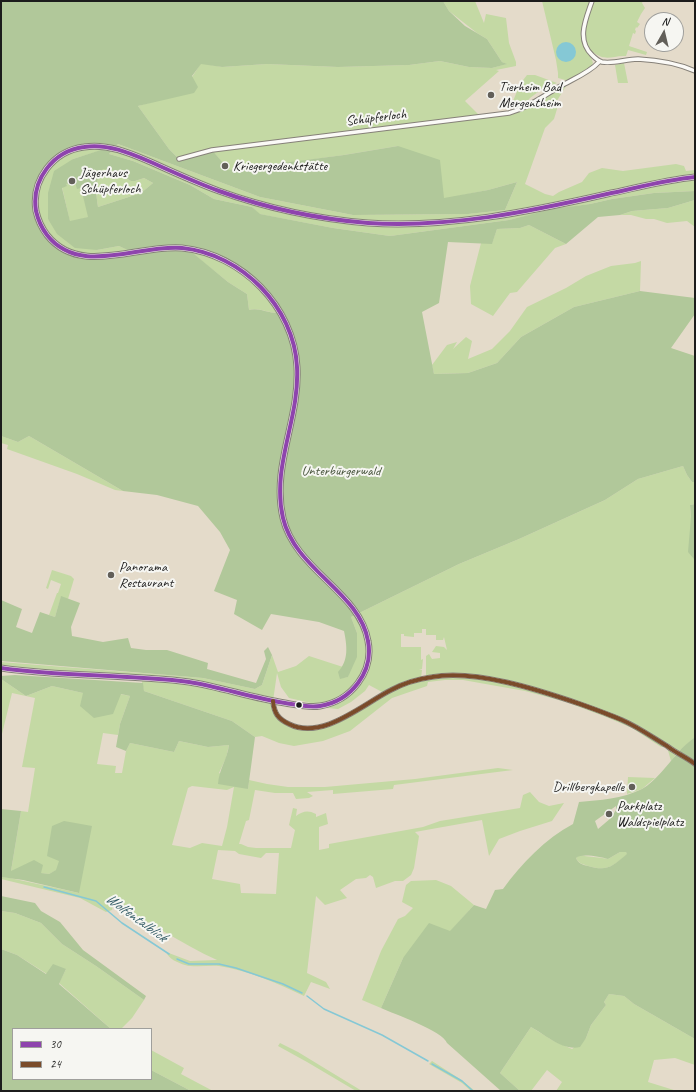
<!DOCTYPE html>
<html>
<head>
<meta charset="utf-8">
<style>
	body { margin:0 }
	#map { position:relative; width:696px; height:1092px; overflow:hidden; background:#e4dbca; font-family:Caveat,sans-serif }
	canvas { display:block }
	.frame { position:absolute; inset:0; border:2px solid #1c1c1c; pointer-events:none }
	.legend { position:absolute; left:12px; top:1028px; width:140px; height:52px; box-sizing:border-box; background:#f6f6f2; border:1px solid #9f9f9c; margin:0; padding:5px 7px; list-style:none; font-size:12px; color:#1c1c1c }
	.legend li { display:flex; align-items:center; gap:8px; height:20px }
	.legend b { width:20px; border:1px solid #9f9f9c }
	.north { position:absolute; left:644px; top:12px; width:40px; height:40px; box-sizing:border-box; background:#f6f6f2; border:1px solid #9f9f9c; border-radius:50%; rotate:8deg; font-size:11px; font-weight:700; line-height:16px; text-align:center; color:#1c1c1c }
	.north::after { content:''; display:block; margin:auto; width:14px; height:18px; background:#625f59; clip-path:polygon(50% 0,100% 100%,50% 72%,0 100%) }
</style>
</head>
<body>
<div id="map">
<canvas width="696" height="1092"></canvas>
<div class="frame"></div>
<ul class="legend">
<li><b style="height:5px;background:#8e44ad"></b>30</li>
<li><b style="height:5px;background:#7a4b2a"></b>24</li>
</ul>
<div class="north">N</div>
</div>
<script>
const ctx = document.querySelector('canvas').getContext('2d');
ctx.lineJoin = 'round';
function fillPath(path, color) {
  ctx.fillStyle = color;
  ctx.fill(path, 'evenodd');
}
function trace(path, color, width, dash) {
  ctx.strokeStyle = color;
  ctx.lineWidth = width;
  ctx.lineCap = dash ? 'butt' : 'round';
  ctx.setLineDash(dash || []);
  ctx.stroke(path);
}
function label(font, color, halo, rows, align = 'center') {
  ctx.font = font + ' Caveat,sans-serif';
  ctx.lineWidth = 4;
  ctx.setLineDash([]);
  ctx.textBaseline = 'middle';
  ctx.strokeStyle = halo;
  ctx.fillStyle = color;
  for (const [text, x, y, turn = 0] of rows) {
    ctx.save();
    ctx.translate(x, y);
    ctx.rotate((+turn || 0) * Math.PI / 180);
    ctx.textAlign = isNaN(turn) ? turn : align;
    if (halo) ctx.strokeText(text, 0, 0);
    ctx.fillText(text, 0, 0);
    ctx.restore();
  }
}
fillPath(new Path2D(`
	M443,1H475L484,23L486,14L506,18L509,43L516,62V66L496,70L499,71L465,101L479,115L439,122L494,117L521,110L569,81L558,78V73L556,60L542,1H643L642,3L645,8L641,14L637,22L640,24L637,28L636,27L635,30L636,31L635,34L633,33L629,46L647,52L646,55L628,50L626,56C613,55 607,62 594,53L590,54L593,63C589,72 575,75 569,83C563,89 560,97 555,104L557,109L554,119L545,128L525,184L545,194L553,196L559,192L582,182L589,173L602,168L623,171L676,164L684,166L686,171L695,170V191L654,193L612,199L590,204L552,210L509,220L390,236L333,228L259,214L252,207L214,199L190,185L133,161L109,154L118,144L260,197L353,215L467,214L505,210L517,182L488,190L443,199L398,146L344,155L229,171L212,150L179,159L169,149L138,106L159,100L192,77L201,63L222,67L267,64L338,67L409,65L440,61L469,67L492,68L506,64L502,62L487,39L477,33L449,11Z
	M624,63L628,83H618L615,65Z
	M527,75H535L557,83L542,89L530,98L524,105L515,108L511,106L520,84Z
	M109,148L73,159L48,219L97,250L119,246L133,252L83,256L52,241L36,214L37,187L49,165L72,149Z
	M103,168L114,171L131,181H135L144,178L153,183L141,193L98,207C96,191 94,183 103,168Z
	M75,181L81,187L89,217L70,222L62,187L66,186V184Z
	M695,200V227L687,221L667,223L654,219H646L631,215H620L632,211L668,208Z
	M529,225L566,244L555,248L517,292L510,293L493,316L471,304L470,286L481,243H492L497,229L520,228Z
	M187,249L227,261L257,283L280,312C269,315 262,307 249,310L247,294L228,282Z
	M641,261L640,291L574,307L521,337L497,363L468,373L434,374L432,365L447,345L457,342L453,349L466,337L472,341L468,359L492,349L510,331L527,307L566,288L586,276L611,266L635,263Z
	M1,436L18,442L29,436L123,491L115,490L77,474L7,449L8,445L1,443Z
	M683,466L687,475L692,482H695V504L690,505L694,558L695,557V737L678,752L671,761L667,747H661L632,728L606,717L566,702L525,691L463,680H445L428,682L427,686L392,698L350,731L323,741L294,746L279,743L262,736L255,737L232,721L144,691L141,678L1,668V662L203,678L255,689L262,685L272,655L278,672L296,666L309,656L343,667L340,678L348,677L357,633L351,617L459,564L519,539L605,500L638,479ZM422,629H426V635H436V640H443L444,637L447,650L444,647L436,646L432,652L440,653V658L432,659L429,654L426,656V677L421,678L422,670L419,669H422L423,659L421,660V647H401V634H404V636L414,637V633H422ZM277,673L281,687L289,698L311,703L316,707L338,709L351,702L365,691L369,685L384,693L331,723L304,728L283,721L274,710L273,701Z
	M52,570L71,576L74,579L68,599L61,597L55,617L49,615L57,593H58L61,584L51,580L48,589L46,588Z
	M1,679L26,696L52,686L83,693L120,694L130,696L120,724L118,735L103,733L97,764L116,766L115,773H122L126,751L130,743L174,752L179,741L208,747L229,745L226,758L219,773L248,789L249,780L267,784L288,787H325L415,779L498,768L513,770L394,785L393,789L333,794V790L307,792L313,796L309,798L296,799L293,793H275L255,790L249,820L246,821L239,844H241L248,847L256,848H291L295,830L289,825L293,808L297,809L296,816C303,811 308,810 316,814V817L326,813L328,824L319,827V850L329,848V844L423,827L440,821L520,808L523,795L530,792L539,802L549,806L564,803L552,821L520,831L499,839L489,856L482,820L415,832L419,836L414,868L411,875L403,881H395L376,888L373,877L370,875L366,878L356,879L340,890L347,898L325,905L316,896L307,973L326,982L330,989L311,982L304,996C279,984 247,970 219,966C208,965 196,968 185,965C178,963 169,959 166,952L190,961L217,960C181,944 149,920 113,905L112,910L106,912L80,898L1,879V877L10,878L79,893L60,861L57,870L49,874L11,871L21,811L28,812L35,768L22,767L35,698L12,693L1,738ZM192,786L227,790L234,787L227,827L222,846L202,843L190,848L172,845L188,788ZM218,850L235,851L239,854L261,858L266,853H279L276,894L241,893L240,884L212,879Z
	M628,777L655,778L642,789L627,794Z
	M620,852H626L628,854C612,866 608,872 588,866C582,864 578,863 576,858L579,855C589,857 598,857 608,859Z
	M436,880L451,886L474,905L450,932L403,958L381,1008L362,1000L381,951L398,919L405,916L413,908L402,902L406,885L411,881Z
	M1,911L15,913L41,923L62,944L96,966L144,1000L132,1018L121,1029H111L59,983L66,969L47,974L17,955L1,949Z
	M609,994L624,996L634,1004L695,1039V1065L675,1058L654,1060L648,1082L677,1091H556L562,1082L547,1070L531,1091H520L500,1073L531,1027L552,1040L572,1049L586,1038L591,1025L606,1005L604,1002Z
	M280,1043L298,1052L362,1091H356L307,1062L278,1046Z
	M151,1050L184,1068L181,1074L213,1091H191L151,1070Z
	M432,1061L460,1079L475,1091H471L462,1083L429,1064Z`), '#c4d9a4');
fillPath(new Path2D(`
	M1,1H443L449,11L465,26L487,39L502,62L507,64L492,68L469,67L440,61L409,65L338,67L267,64L222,67L201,64L192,76L198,87L194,93L138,106L169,149L179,159L212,150L229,170L344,155L398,146L440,160L444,198L488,190L517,182L505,210L468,214L353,215L260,197L118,144L109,154L133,161L190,185L214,199L252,207L260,214L333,228L390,236L509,220L552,209L590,204L612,199L654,193L695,191V200L668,208L632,211L620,215L598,217L566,244L529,225L520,228L497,229L492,244L448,242L439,303L422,312L434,374L468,373L497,363L521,337L574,307L640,291L695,298V314L671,348L695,356V482H692L687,475L683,466L638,479L605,500L519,539L459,564L351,617L357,633V657L348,677L340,679L338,672C349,660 347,646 344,631L319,622L271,614L262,630L234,614L237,600L214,591L230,550L220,532L198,506L157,495L123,491L29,436L18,442L1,436ZM107,148L73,159L54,171L48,193V219L57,234L75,248L97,250L119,246L132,252L84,256L52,241L36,214L37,187L49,165L72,149ZM103,169L114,171L131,181H135L144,178L153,183L141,193L98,207C96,191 94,183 103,169ZM75,182L77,189L81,188L88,217L70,221L62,188L67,186L66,184ZM188,249L227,261L265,291L279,312C269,315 261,307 249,310L247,294L228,282Z
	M695,504V557L694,559L688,552L691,517L690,505Z
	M61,596L80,603L71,627L72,636L103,642L128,638L131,648L146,650H167L208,663L207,669L256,683L266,659L264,651L268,647L272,655L262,685L255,689L203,678L1,661V600L22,609L16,627L32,633L40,612L55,617Z
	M15,675L143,683L144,691L232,721L255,737L248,789L218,784C219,769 227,760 229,745L208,747L179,741L174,752L130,743L126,751L116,747L120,724L130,696L121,694L113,714L94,718L80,706L83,693L52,686L26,696L1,679V676Z
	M695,737V1039L634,1004L624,996L609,994L604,1002L606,1005L591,1025L586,1038L580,1047C562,1051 546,1035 531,1027L500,1073L520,1091H501L447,1043C443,1031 394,1014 381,1008L403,958L429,923L450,931L474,905L486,909L495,890L503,889C522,863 545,839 573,824L579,802C600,800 622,799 642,789C656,781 666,766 677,754C682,747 689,742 695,737ZM624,797L616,806V810L611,818L598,829L595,821L616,806ZM620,852H626L627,854C612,866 608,872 588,866C582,865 578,863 576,858C582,853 600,857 608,859Z
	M1,809L21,811L11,871L34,860L43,865L41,873L49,874L56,870L59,861L47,856L52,826L64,821L92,826L79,893L23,880L1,877Z
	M1,896L35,903L41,911L60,922L83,950L146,996L144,1000L96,966L62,944L41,923L15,913L1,911Z
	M1,949L17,955L46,974L53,964L66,969L59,984L111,1029H13V1079H151V1070L191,1091H1Z`), '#b1c89a');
fillPath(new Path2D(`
	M556 52a10 10 0 1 1 20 0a10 10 0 1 1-20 0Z`), '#85c8d5');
trace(new Path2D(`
	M44,887L96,901L122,923L169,954
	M177,959L189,964H219L236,968L283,984L302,993
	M307,996L324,1009L382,1035L428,1061
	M432,1064L462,1081L473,1091`), '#85c8d5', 1.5);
const street = new Path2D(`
	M592,1C586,19 576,39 592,55C595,58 598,61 602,62C614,64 626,59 638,59C657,60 677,63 695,71
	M179,159L212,150L509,113C528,108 543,96 559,87C573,79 589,73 599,62
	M273,701C274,713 278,719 289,724C322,741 363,704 391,690C404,683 418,679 432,677C475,669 539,690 580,704C594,709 608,714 622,720C638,727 652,737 667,746C676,753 686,757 695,764`);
const secondary = new Path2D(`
	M1,668C63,677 126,674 189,682C221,687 252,698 285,703C297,705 309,708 320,706C351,701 374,672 368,641C360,592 295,570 283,518C271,466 300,419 297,367C294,307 242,254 182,248C138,244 80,277 47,235C41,227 38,220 36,211C31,180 53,151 84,147C108,143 132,154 153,163C175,173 197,183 219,191C266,208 318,219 368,223C449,228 528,212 607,194C636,188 665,180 695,177`);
trace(street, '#868179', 5.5);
trace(secondary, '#868179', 7);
trace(street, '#fbfaf7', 3.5);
trace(secondary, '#f3efe9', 5);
trace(new Path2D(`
	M1,668C63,677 126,674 189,682C221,687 252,698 285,703C297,705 309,708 320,706C351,701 374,672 368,641C360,592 295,570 283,518C271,466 300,419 297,367C294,307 242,254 182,248C138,244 80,277 47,235C41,227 38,220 36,211C31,180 53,151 84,147C108,143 132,154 153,163C175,173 197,183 219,191C266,208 318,219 368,223C449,228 528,212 607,194C636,188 665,180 695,177`), '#8e44ad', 4);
trace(new Path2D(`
	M273,701C274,713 278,719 289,724C322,741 363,704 391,690C404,683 418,679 432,677C475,669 539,690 580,704C594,709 608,714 622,720C638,727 652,737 667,746C676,753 686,757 695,764`), '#7a4b2a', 4);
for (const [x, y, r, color] of [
	[491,95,4,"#625f59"],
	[225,166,4,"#625f59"],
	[72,181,4,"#625f59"],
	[111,575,4,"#625f59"],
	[299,705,3.5,"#1c1c1c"],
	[632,787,4,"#625f59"],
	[609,814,4,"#625f59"]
]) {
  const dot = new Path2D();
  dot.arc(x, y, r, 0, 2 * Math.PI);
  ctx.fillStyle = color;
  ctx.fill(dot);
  trace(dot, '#f6f6f2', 1.5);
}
label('14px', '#1c1c1c', '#f6f6f2', [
	["Tierheim Bad",499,87],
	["Mergentheim",499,103],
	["Kriegergedenkstätte",233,166],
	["Jägerhaus",80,173],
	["Schüpferloch",80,189],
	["Panorama",119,567],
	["Restaurant",119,583],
	["Drillbergkapelle",624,787,"right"],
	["Parkplatz",617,806],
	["Waldspielplatz",617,822]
], 'left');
label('14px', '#1c1c1c', '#f6f6f2', [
	["Schüpferloch",376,118,-7]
]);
label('14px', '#47543c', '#f6f6f2', [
	["Unterbürgerwald",341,471]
]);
label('italic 15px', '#365e68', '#f6f6f2', [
	["Wolfentalblick",136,918,36]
]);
</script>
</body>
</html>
